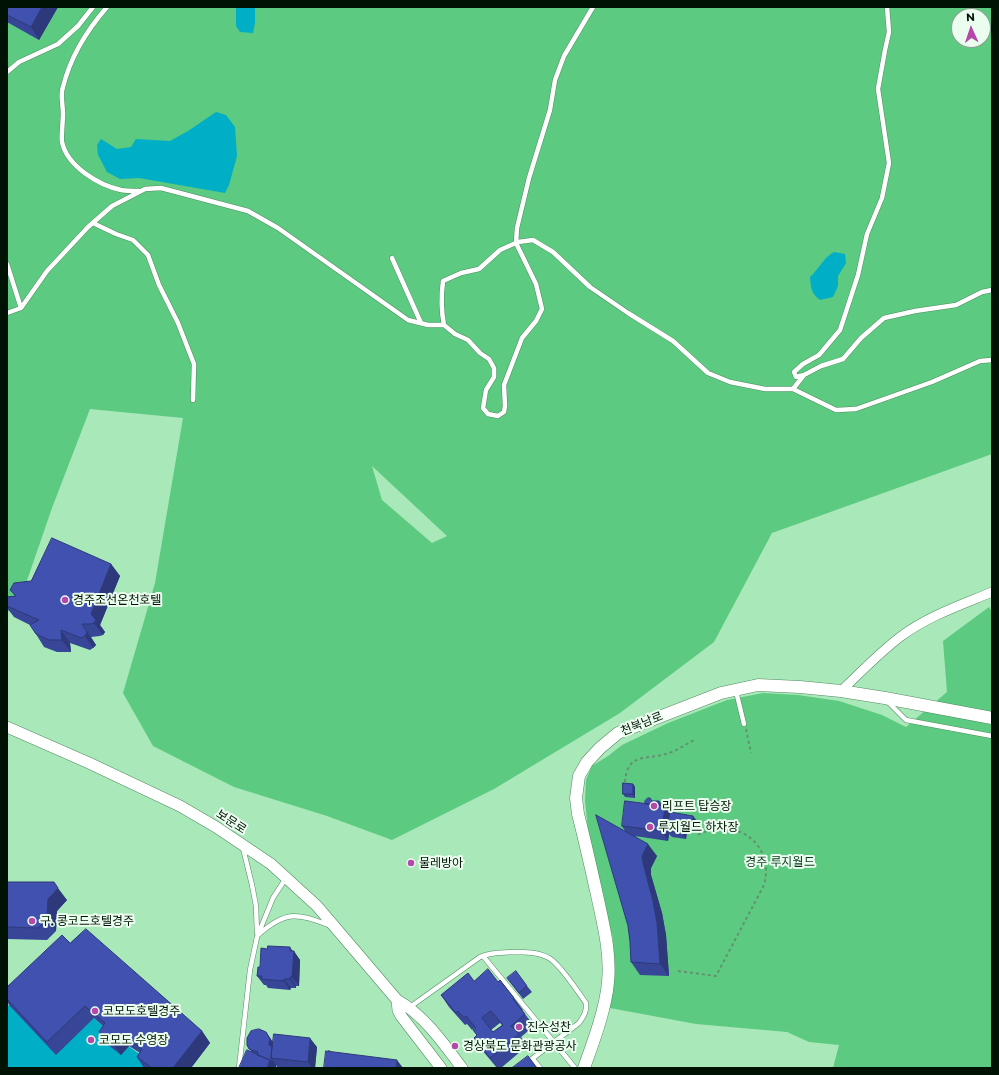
<!DOCTYPE html>
<html>
<head>
<meta charset="utf-8">
<style>
	body { margin:0 }
	#map { position:relative; width:999px; height:1075px; overflow:hidden; background:#a9e8b9; font-family:Montserrat,sans-serif }
	canvas { display:block }
	.frame { position:absolute; inset:0; border:8px solid #001204; pointer-events:none }
	.north { position:absolute; left:951px; top:8px; width:40px; height:40px; box-sizing:border-box; background:#ebfdef; border:1px solid #8d9f91; border-radius:50%; rotate:357deg; font-size:11px; font-weight:700; line-height:16px; text-align:center; color:#001204 }
	.north::after { content:''; display:block; margin:auto; width:14px; height:18px; background:#b449a9; clip-path:polygon(50% 0,100% 100%,50% 72%,0 100%) }
</style>
</head>
<body>
<div id="map">
<canvas width="999" height="1075"></canvas>
<div class="frame"></div>
<div class="north">N</div>
</div>
<script>
const ctx = document.querySelector('canvas').getContext('2d');
ctx.lineJoin = 'round';
function fillPath(path, color) {
  ctx.fillStyle = color;
  ctx.fill(path, 'evenodd');
}
function trace(path, color, width, dash) {
  ctx.strokeStyle = color;
  ctx.lineWidth = width;
  ctx.lineCap = dash ? 'butt' : 'round';
  ctx.setLineDash(dash || []);
  ctx.stroke(path);
}
function label(font, color, halo, rows, align = 'center') {
  ctx.font = font + ' Montserrat,"Noto Sans KR",sans-serif';
  ctx.lineWidth = 4;
  ctx.setLineDash([]);
  ctx.textBaseline = 'middle';
  ctx.strokeStyle = halo;
  ctx.fillStyle = color;
  for (const [text, x, y, turn = 0] of rows) {
    ctx.save();
    ctx.translate(x, y);
    ctx.rotate((+turn || 0) * Math.PI / 180);
    ctx.textAlign = isNaN(turn) ? turn : align;
    if (halo) ctx.strokeText(text, 0, 0);
    ctx.fillText(text, 0, 0);
    ctx.restore();
  }
}
fillPath(new Path2D(`
	M7,7H992V454L772,533L714,642L620,713L494,789L392,840L327,816L234,787L153,746L123,693L155,583L183,418L90,409L52,508L22,595L7,613ZM959,16H983V40H959ZM372,466L447,536L432,543L382,500Z
	M989,607L992,612V1068H833L839,1045L809,1042L787,1032L696,1024L610,1008L609,1001L614,966L613,939L589,840L585,801L586,780L592,766L608,756L622,745L668,723L727,700L763,693L798,695L839,701L882,715L906,727L947,692L943,641Z`), '#5cca80');
fillPath(new Path2D(`
	M236,7H255V23L253,33L240,32L236,26Z
	M216,112L226,115L235,127L237,156L229,185L225,193L139,178L120,179L107,172L98,155L97,145L101,139L117,149L131,147L136,139L170,141L188,131Z
	M834,252L845,254L846,263L838,276V286L833,297L820,300C811,293 811,288 810,277C819,269 823,258 834,252Z
	M9,1005L94,1018L114,1036L151,1062L147,1068H7V1007Z`), '#00aec6');
const service = new Path2D(`
	M107,7C88,29 70,58 63,87C60,94 63,106 63,114C63,121 61,137 62,142C67,166 98,185 121,190C127,191 133,191 139,191
	M7,72L19,62L58,44L78,26L93,7
	M93,223L116,234L133,240L148,255L159,285L178,323L194,364L193,400
	M392,258L421,323
	M7,264L21,308L7,313
	M992,290L982,292L956,305L915,311L884,318L861,338L843,359L821,366L804,375L793,389L836,410L856,409L932,382L980,361L992,360
	M21,308L47,271L88,227L112,206L145,189L161,188L248,211L278,228L408,320L428,325H444C441,310 441,296 443,281L461,273L479,269L500,250L518,242L533,240L553,252L590,287L628,313L673,341L708,373L730,382L765,389H793
	M444,325L455,334L468,340L480,353L489,359L494,368V377L486,390L483,408L488,414L498,416L504,412L505,406L504,385L522,338L536,321L542,309L536,284L516,243L517,228L529,178L550,110L555,80L564,56L593,7
	M804,375L796,377L794,372L803,364L819,355L840,330L858,275L867,234L882,198L889,163L878,89L885,50L889,32L887,7
	M736,691L744,724
	M887,701L906,720L992,736
	M243,848L252,885L256,906L257,933
	M258,935C286,910 297,913 331,926
	M483,956L575,1068
	M410,1007L480,957C490,952 502,953 513,952C525,952 538,952 549,958C560,964 578,992 586,1003C587,1011 584,1016 579,1023L520,1068
	M533,1059L540,1068
	M239,1068L250,970L257,937L273,898L286,878`);
const minor = new Path2D(`
	M841,691C860,673 879,653 900,637C928,616 961,605 992,592`);
const tertiary = new Path2D(`
	M7,727L89,763L180,806L216,827L271,864L317,906L397,1000C424,1015 444,1044 462,1068
	M397,1000L398,1010L401,1016L441,1068`);
const secondary = new Path2D(`
	M584,1068C593,1043 606,1008 608,982C611,953 603,923 597,895C591,868 585,841 578,814L576,798L579,776L587,762L600,748L618,733L721,693L758,685L800,687L841,691L885,698L992,718`);
trace(service, '#508c61', 5.5);
trace(minor, '#508c61', 10);
trace(tertiary, '#508c61', 12);
trace(secondary, '#508c61', 13);
trace(new Path2D(`
	M746,729L751,753
	M625,782C627,753 645,760 666,754C677,751 686,744 696,739
	M678,971L716,976L764,885C776,843 733,815 698,835
	M329,1053V1047`), '#64916f', 2, [3, 3]);
trace(service, '#fff', 4.5);
trace(minor, '#fff', 9);
trace(tertiary, '#fff', 11);
trace(secondary, '#fff', 12);
fillPath(new Path2D(`
	M7,7H58L39,40L7,22Z
	M111,564L120,576L100,625L105,632L103,635L100,636L91,637L96,645L93,648L90,650L70,643L71,652H57L44,647L36,634L30,625L14,617L7,608V597L15,596L10,590L31,581Z
	M633,784L635,787V798L625,797L623,794Z
	M652,801H659L662,804L661,806H665L670,813L698,822L696,832L687,831L686,839L672,837L669,834L668,841L635,836L657,856L651,868V875L662,913L666,935L669,976L640,975L631,962L625,831L622,826L645,804Z
	M7,882L67,900L57,911L56,931L47,940L7,939Z
	M70,943L202,1031L210,1043L191,1068H144L137,1057L140,1053L129,1046L121,1055L107,1044L99,1032L103,1026L94,1018L56,1055L9,1005L7,1001V987Z
	M293,951L300,960L299,986H296V988H291L290,990L268,988L266,985H264L257,976L260,967Z
	M507,978L527,986L532,992L523,999Z
	M474,981L498,982L514,998L523,1010H522L534,1026L521,1037L527,1046L501,1068H497L482,1050L474,1038L477,1035L473,1030L475,1029V1028L472,1030L467,1024L465,1025L449,1007L441,995ZM500,1023L502,1025L493,1032L491,1030Z
	M266,1032L273,1042L317,1047L315,1068H288L277,1067L276,1065L275,1068L252,1053L247,1045Z`), '#374696');
fillPath(new Path2D(`
	M42,7H58L39,40L31,27Z
	M111,564L120,576L100,625L105,632L103,635L94,623L91,614Z
	M82,624L96,645L93,648L85,636Z
	M61,630L70,643L71,652L62,640Z
	M633,784L635,787V798L633,794Z
	M665,806L671,815L667,831L669,834L668,841L662,831Z
	M693,816L698,822L696,832L692,826Z
	M683,825L687,831L686,839L682,833Z
	M648,844L657,856L651,868V875L662,913L666,935L669,976L660,964L643,863L642,856Z
	M58,888L67,900L57,911L56,931L47,919L48,899Z
	M290,947L294,953V951L300,960L299,986L292,977Z
	M290,977L296,986V988L290,979Z
	M284,979L291,988L290,990L284,981Z
	M202,1031L210,1043L191,1068H173Z
	M266,1032L274,1045L273,1051L269,1045Z
	M120,1034L129,1046L121,1055L113,1043Z
	M310,1038L317,1047L315,1068H312L308,1062Z
	M272,1059L276,1065V1068H267L270,1060Z
	M397,1060L403,1068H396Z`), '#2d397a');
const building = new Path2D(`
	M7,7H42L31,27L7,15Z
	M52,538L111,564L91,614L96,620L94,623L91,624H82L87,632L85,636L81,638L61,630L62,640H49L36,634L30,625L39,620L7,606V597L16,596L10,590L14,583L31,581Z
	M623,783L633,784V794H623Z
	M648,798H650L652,801H659V805L645,804V801Z
	M625,801L665,806L662,831L622,826Z
	M670,812L693,816L692,826L683,825L682,833L667,831Z
	M596,815L648,844L642,856L643,863L653,901L657,923L660,964L631,962L630,942L628,926Z
	M7,882H54L58,888L48,899L47,919L38,928L7,927Z
	M86,929L202,1031L173,1068H152L137,1057L142,1049L120,1034L113,1043L99,1032L105,1023L85,1006L47,1042L7,999V987L62,935L70,943Z
	M268,946L290,947V951H294L292,977H290V979H284V981L261,979L262,976H257L258,967H260L261,948L267,949Z
	M488,969L498,982L500,980L514,998L513,999L525,1014L511,1026L519,1034L490,1058L474,1038L477,1035L473,1030L476,1028L466,1016L464,1018L458,1011L456,1013L441,995L468,973L474,981ZM491,1011L503,1025L493,1032L482,1018Z
	M516,971L527,986L519,993L507,978Z
	M259,1029L266,1032L270,1039L269,1045L272,1046L271,1058L272,1059L271,1061L270,1060L257,1055L258,1052L249,1049L247,1045V1038L251,1031Z
	M274,1034L310,1038L308,1062L271,1058Z
	M247,1050L270,1060L267,1068H239Z
	M326,1051L397,1060L396,1068H324Z
	M528,1056L537,1068H512Z`);
fillPath(building, '#4051af');
trace(building, '#2d397a', 1);
for (const [x, y, r, color] of [
	[65,600,4,"#b449a9"],
	[654,806,4,"#b449a9"],
	[650,827,4,"#b449a9"],
	[411,863,4,"#b449a9"],
	[32,921,4,"#b449a9"],
	[95,1011,4,"#b449a9"],
	[519,1027,4,"#b449a9"],
	[91,1040,4,"#b449a9"],
	[455,1046,4,"#b449a9"]
]) {
  const dot = new Path2D();
  dot.arc(x, y, r, 0, 2 * Math.PI);
  ctx.fillStyle = color;
  ctx.fill(dot);
  trace(dot, '#ebfdef', 1.5);
}
label('12px', '#001204', '#ebfdef', [
	["경주조선온천호텔",73,600],
	["리프트 탑승장",662,806],
	["루지월드 하차장",658,827],
	["물레방아",419,863],
	["구. 콩코드호텔경주",40,921],
	["코모도호텔경주",103,1011],
	["진수성찬",527,1027],
	["코모도 수영장",99,1040],
	["경상북도 문화관광공사",463,1046]
], 'left');
label('12px', '#001204', '#ebfdef', [
	["천북남로",642,724,-22],
	["보문로",231,822,33]
]);
label('12px', '#07371a', '#ebfdef', [
	["경주 루지월드",780,862]
]);
</script>
</body>
</html>
